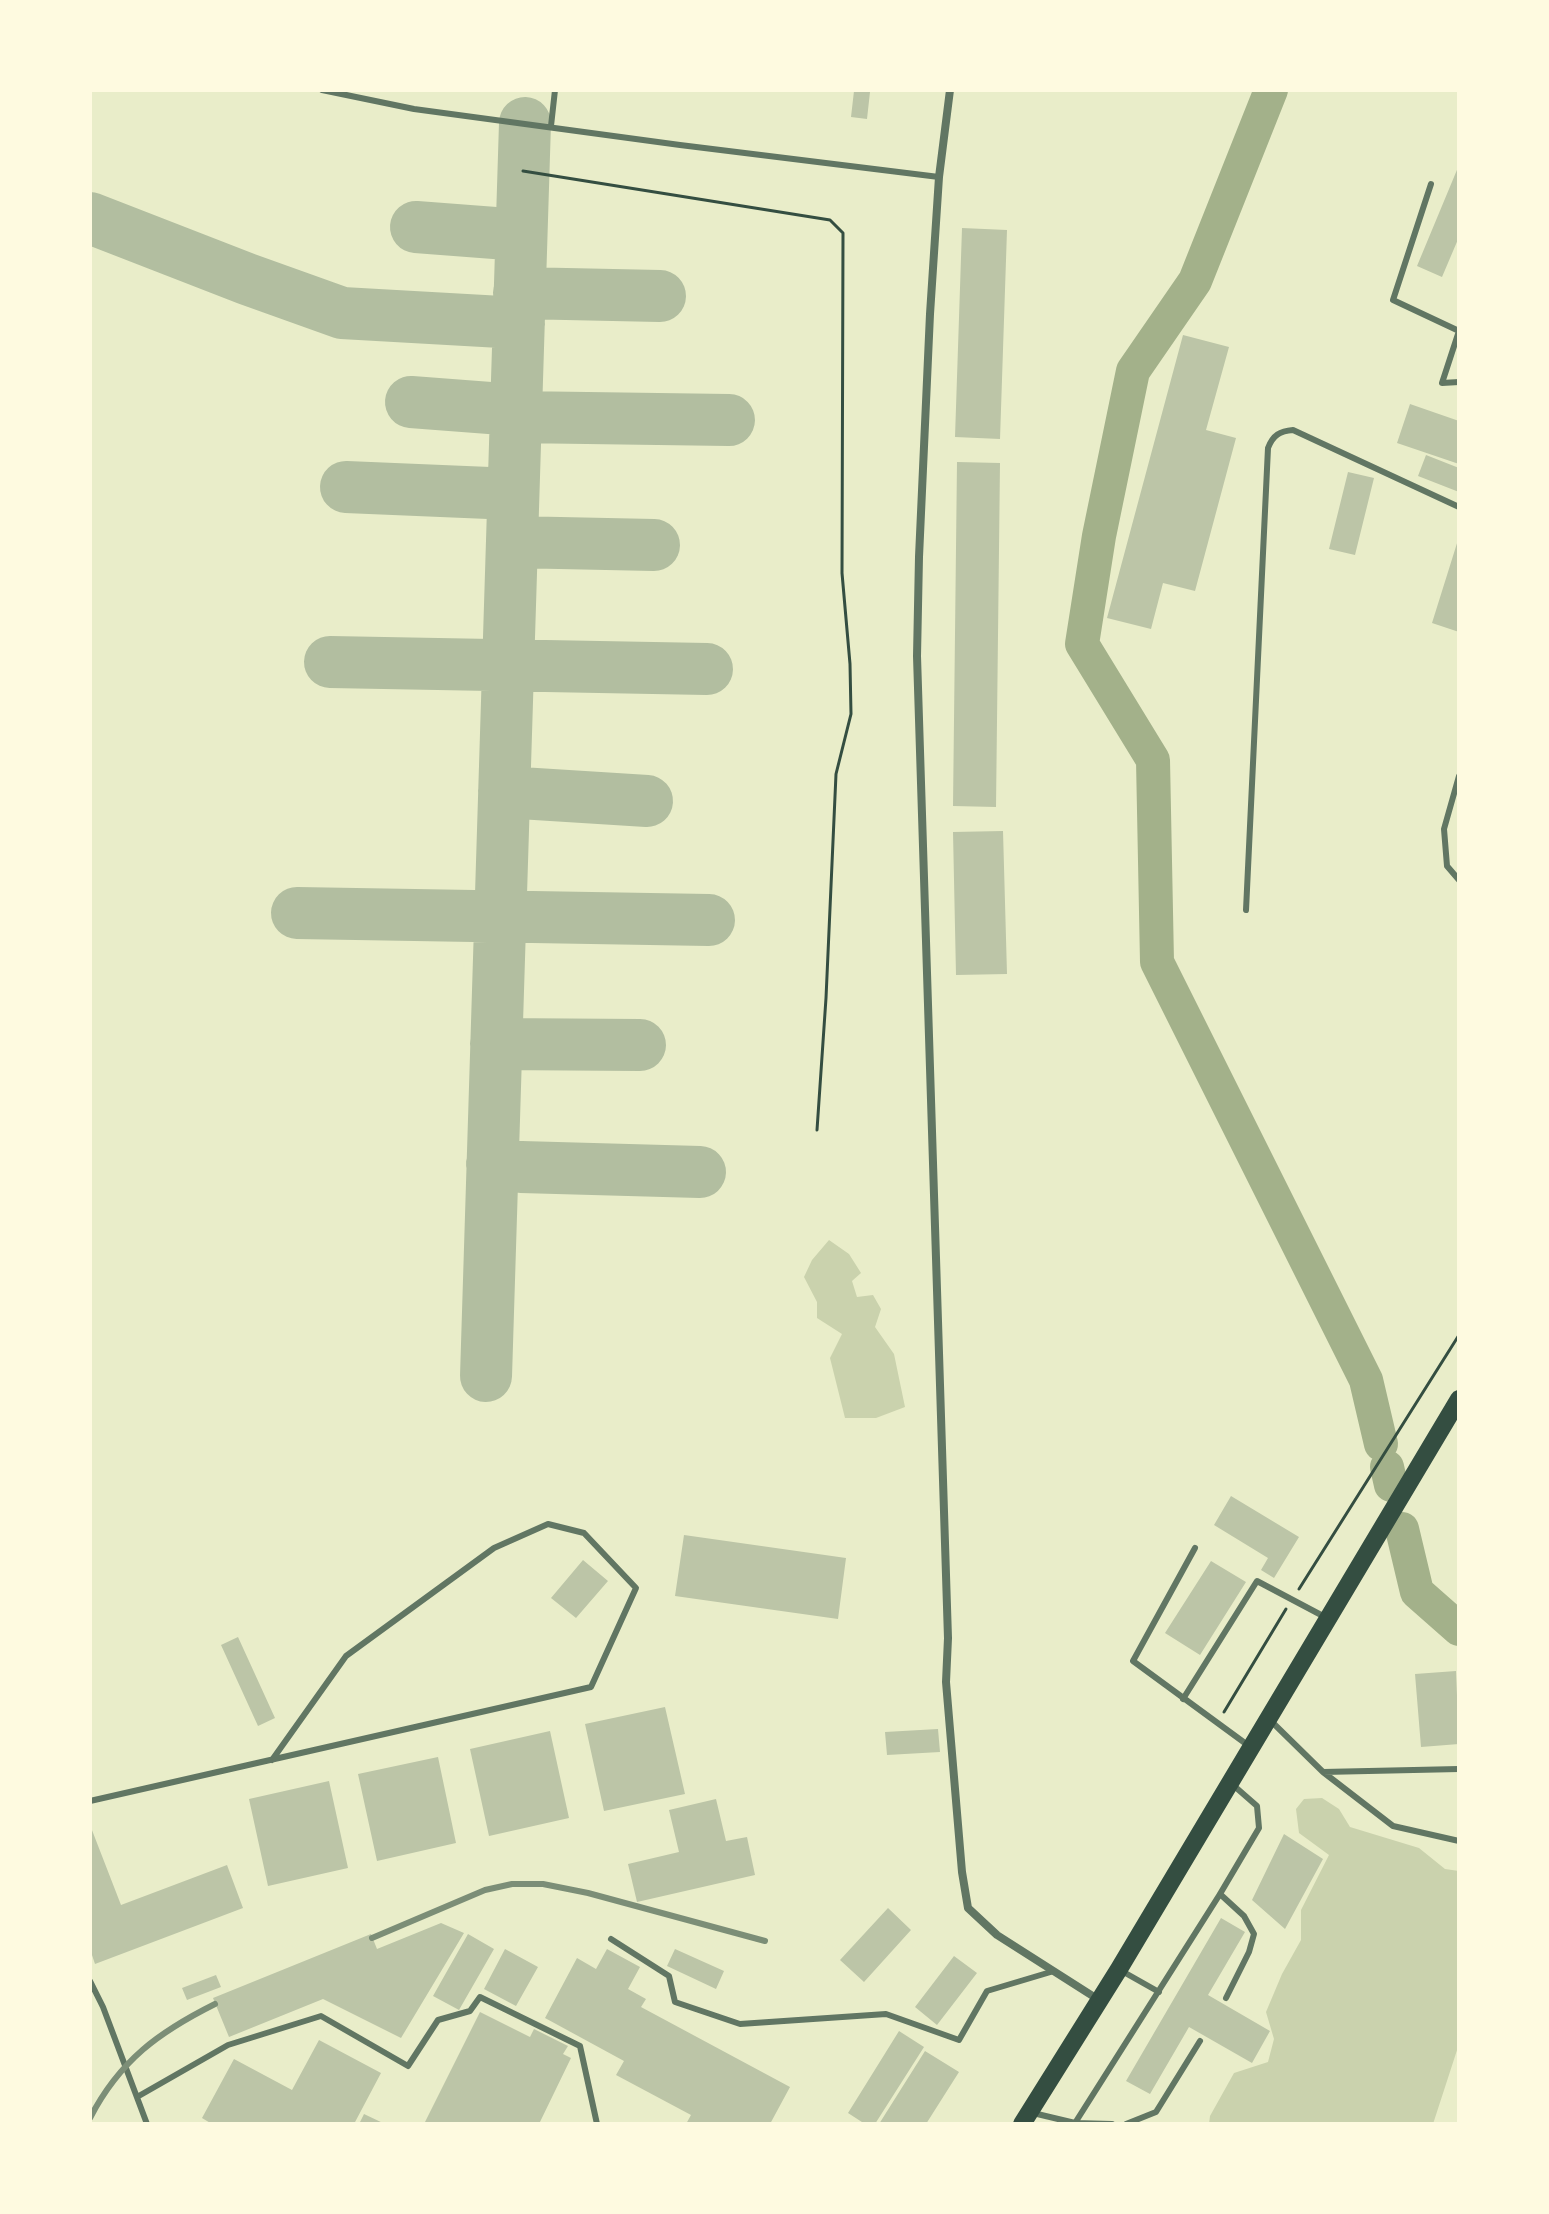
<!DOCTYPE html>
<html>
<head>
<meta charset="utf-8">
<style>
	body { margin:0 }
	#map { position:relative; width:1549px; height:2214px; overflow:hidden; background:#e9edc9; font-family:Raleway,sans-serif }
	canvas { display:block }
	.frame { position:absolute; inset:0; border:92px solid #fefae0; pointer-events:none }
</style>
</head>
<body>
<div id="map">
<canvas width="1549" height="2214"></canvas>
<div class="frame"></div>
</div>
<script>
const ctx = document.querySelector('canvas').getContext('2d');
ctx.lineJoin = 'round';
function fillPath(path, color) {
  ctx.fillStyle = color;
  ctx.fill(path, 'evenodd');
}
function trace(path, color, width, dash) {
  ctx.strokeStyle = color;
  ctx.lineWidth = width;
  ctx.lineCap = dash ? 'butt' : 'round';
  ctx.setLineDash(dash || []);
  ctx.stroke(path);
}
fillPath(new Path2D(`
	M829,1240L849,1254L861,1273L852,1281L857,1297L873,1295L881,1309L875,1327L894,1354L905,1407L876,1418H845L830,1358L842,1334L817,1318V1302L804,1277L812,1260Z
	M1322,1798L1339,1809L1350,1827L1419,1848L1445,1869L1459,1871V2044L1433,2124H1209L1210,2116L1234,2073L1268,2062L1274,2039L1266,2012L1282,1974L1301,1940V1910L1329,1855L1299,1833L1296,1809L1304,1799Z`), '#cad2ad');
trace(new Path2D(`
	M1271,90L1195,281L1133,371L1099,536L1082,644L1153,760L1157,962L1366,1380L1381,1444
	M1387,1467L1391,1485
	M1402,1529L1417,1592L1459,1629`), '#a3b18a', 34);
trace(new Path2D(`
	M90,218L247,279L342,313L519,323
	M416,227L521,235
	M519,293L660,296
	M411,402L516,410
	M516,417L729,420
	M346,487L513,494
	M512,542L654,545
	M330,662L707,669
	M504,792L647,801
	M297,913L709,920
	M496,1044L640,1045
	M492,1164L521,1167L700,1172
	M486,1376L525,123`), '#b2bea0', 52);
fillPath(new Path2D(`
	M854,91L870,92L867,119L851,117Z
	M1459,165V237L1442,277L1417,266Z
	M962,228L1007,230L1000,439L955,437Z
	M1183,335L1229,347L1206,430L1236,438L1195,591L1163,583L1151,629L1107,618Z
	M1410,404L1459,421V464L1397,443Z
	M1426,455L1459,468V492L1418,476Z
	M957,462L1000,463L996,807L953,806Z
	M1348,472L1374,478L1355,555L1329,549Z
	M1458,540L1459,541V632L1432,623Z
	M1003,831L1007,974L956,975L953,832Z
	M1231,1496L1299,1537L1274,1578L1261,1570L1268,1558L1214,1525Z
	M684,1535L846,1558L838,1619L675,1596Z
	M583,1560L608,1581L576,1618L551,1598Z
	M1211,1561L1246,1582L1200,1655L1165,1633Z
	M238,1637L275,1718L258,1726L221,1645Z
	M1456,1671L1459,1744L1421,1747L1415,1674Z
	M665,1707L685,1794L604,1811L585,1724Z
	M938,1729L940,1752L887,1755L885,1732Z
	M550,1731L569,1818L489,1836L470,1749Z
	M438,1757L456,1843L377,1861L358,1774Z
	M329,1781L348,1868L268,1886L249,1799Z
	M716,1799L726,1841L747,1837L755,1875L637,1902L628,1864L679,1852L669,1810Z
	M90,1825L121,1905L227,1865L243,1908L95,1964L90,1949Z
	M1284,1834L1323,1859L1285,1929L1252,1900Z
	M888,1908L911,1930L864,1982L840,1960Z
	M1221,1918L1245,1932L1208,1995L1270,2031L1252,2063L1189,2027L1150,2094L1126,2081Z
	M441,1923L464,1933L401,2038L323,1999L229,2037L213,1998L371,1934L377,1949Z
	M468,1934L494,1949L459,2010L433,1996Z
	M505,1949L538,1967L516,2006L484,1989Z
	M607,1949L640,1967L628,1989L646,1999L641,2007L790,2087L770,2124H686L691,2115L616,2075L624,2061L545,2018L577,1958L596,1969Z
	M675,1949L724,1971L716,1989L667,1966Z
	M954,1956L977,1973L937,2025L915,2007Z
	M216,1975L221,1987L187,2000L182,1988Z
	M480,2012L530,2037L534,2029L568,2046L563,2054L571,2058L539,2124H424Z
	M899,2031L924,2047L875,2124H865L848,2113Z
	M319,2040L381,2073L354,2124H212L202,2118L234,2059L292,2090Z
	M925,2051L959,2072L926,2124H879Z
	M364,2114L385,2124H359Z`), '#bcc5a7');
trace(new Path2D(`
	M523,171L830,220L843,233L842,573L850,664L851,714L836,774L826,998L817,1130
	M1299,1589L1459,1335
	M1224,1712L1286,1609`), '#344e41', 3);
trace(new Path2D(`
	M322,90L414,109L680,145L939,177
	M551,126L555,90
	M1431,184L1393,300L1459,331L1442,383L1459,382
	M1459,776L1444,829L1447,866L1459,880
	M1246,910L1268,448C1273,435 1280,431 1293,430L1459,507
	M1195,1548L1133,1661L1249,1746
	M1183,1699L1257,1581L1325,1617
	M1272,1722L1323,1772L1459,1769
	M1323,1772L1393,1826L1459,1841
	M90,1801L591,1687L636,1588L584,1533L548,1524L494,1548L346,1656L272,1760
	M1220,1894L1244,1916L1254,1934L1249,1952L1226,1998
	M611,1939L669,1976L675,2002L740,2024L886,2014L959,2040L987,1991L1054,1971
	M1120,1970L1159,1992
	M90,1981L103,2007L147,2124
	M137,2097L228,2045L321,2016L408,2066L438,2020L470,2011L480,1997L580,2046L597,2124
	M1033,2113L1075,2123L1112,2124
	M1075,2123L1220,1894L1259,1828L1257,1806L1233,1785
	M1126,2124L1156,2112L1200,2041`), '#617663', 6);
trace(new Path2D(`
	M950,90L939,177L930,314L919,557L917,656L948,1638L946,1682L962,1872L968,1908L997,1935L1099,2000`), '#617663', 8);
trace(new Path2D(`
	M1022,2124L1119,1969L1459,1399`), '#344e41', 18);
trace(new Path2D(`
	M372,1938L485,1890L512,1884H543L588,1893L765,1941
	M90,2118C120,2060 159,2032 215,2004`), '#7c8e77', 6);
</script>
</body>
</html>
